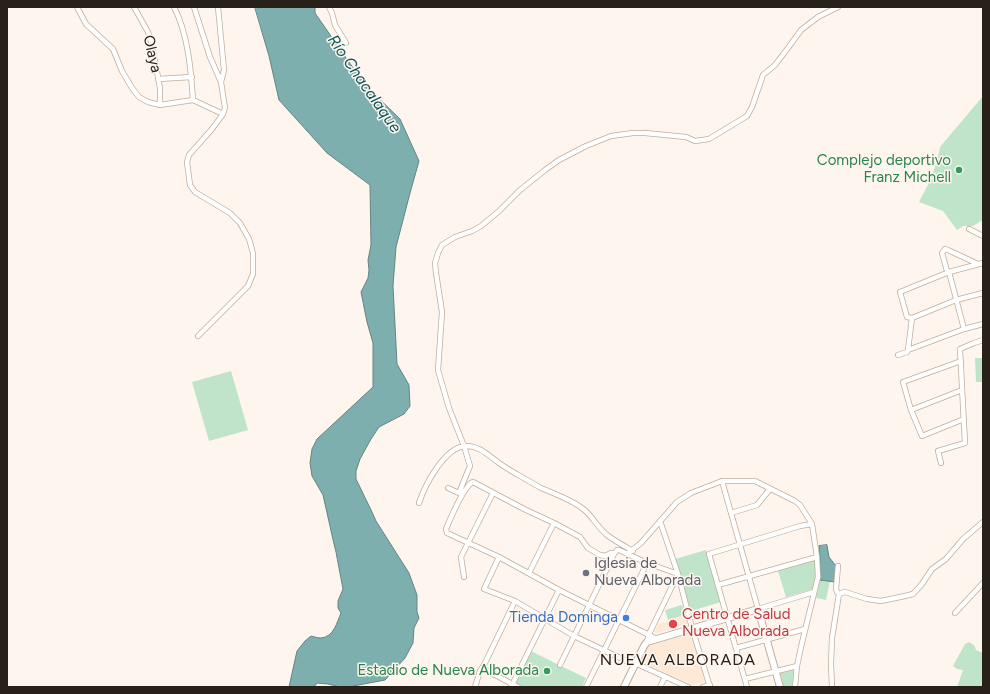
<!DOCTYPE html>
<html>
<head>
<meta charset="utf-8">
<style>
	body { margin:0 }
	#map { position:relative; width:990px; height:694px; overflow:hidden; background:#fef6ee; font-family:Figtree,sans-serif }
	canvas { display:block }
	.frame { position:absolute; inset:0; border:8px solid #28211a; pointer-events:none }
</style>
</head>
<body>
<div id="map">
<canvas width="990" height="694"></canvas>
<div class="frame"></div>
</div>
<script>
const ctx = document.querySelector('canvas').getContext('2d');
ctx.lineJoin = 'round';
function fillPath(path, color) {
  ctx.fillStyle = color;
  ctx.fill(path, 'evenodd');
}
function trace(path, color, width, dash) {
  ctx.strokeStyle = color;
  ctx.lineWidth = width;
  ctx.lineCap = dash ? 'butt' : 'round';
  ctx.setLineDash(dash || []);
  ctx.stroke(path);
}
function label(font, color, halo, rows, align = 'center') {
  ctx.font = font + ' Figtree,sans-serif';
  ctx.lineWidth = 3;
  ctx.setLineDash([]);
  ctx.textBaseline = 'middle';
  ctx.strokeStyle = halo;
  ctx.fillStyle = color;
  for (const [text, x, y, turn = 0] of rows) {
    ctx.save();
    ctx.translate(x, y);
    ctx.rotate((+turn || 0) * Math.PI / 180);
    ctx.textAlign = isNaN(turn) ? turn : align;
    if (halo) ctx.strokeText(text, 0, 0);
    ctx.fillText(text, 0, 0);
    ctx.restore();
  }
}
fillPath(new Path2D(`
	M686,615L688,624L657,633L654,632L658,624Z
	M691,631L705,681L704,682L693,685L639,661L648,645Z`), '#fde9d5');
fillPath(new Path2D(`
	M983,96V220L973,226H963L957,230L943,211L919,202L930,181L938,158L940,147Z
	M975,358H983V382H976Z
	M231,371L248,430L209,441L192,382Z
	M706,550L721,602L691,611L675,559Z
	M815,560L816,577L813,589L786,597L778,571Z
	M820,580L830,581L826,600L816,598Z
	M682,605L685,615L668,620L665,610Z
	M969,642L974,645L976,650L983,653V687H957L963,670L957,669L953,666L965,644Z
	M531,651L559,665L586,678L582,687H524L515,683Z
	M794,668L792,687H784L780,672Z`), '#bfe4ca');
const water = new Path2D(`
	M255,7H315V13L344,55L366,86L400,119L419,161L410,193L396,247L393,286L397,364L409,385L410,406L404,414L379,427L371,439L360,459L356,471V479L372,512L376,521L409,573L417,595V612L419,618L414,628L413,643L405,658L385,680L348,687H340L328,684L317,683L314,687H289L297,651L305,641L311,636C315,637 318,638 321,638C334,637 337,622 341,613L338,608V601L343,589L336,552L334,544L323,495L312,476L310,463L312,449L317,439L373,387V343L367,322L361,292L368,278L369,270L368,260L371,245L370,185L327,153L279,100L269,56Z
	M827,545L829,557L836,566L835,582L820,580V558L819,546Z`);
fillPath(water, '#7eafaf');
trace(water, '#648482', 1);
const minor = new Path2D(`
	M77,7L86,24L113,49L122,71L132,88L139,97L148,102L160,105L193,100L223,114
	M134,7L148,32L152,45L160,88V105
	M174,7C188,34 191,70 193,100
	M194,7L210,57L221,82L225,108L223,114L212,129L189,155L187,162L190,185L195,192L230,213L240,223L249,239L253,253V274L248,286L198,336
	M218,7L224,70L221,82
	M329,7L332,13L335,25L346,43
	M158,79L192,77
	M969,229L983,236
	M983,263L949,272L900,292L907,317L912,318L956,300L983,293
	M964,329L949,272L947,271L942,253L945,249L948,250L978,264
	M908,350L912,318
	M898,355L907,352L908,350L964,329L983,324
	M961,361L903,382L911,410L922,436L964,419
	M911,410L962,390
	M941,463L938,451L965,443L960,349L974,343L983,340
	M722,481L758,609L814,592
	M448,488L461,494
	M459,493L470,466L464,446L449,408L438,370L442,312L436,273L435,263L438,253L442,245L455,237L472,231L481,226L498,212L519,191L545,170L559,160L586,146L611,136L633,133H645L686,137L695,141L709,139L747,116L752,107L763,75L775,65L788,48L801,30L818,17L838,7
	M419,503C425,485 444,448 465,446C479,445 489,456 499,463C506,468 513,472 520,476C527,480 534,484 541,488C555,494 570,499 582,508C592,515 597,527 607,535C615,541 624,546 633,551
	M731,513L757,505L770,489
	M660,521L678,574L692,628L710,687
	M614,554L611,553L605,556L600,555L588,548L580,537L554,523L524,509L473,482L471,483C462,491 451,517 446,529L447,533L499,557L559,590L657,639
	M627,554L641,543L677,502L691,493L722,481H755L795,501L800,505L812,524L817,557L818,577L801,647L797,666L795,687
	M499,557L484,589L515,601L574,636L635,665L637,664L688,687
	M529,573L554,523
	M464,577L461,557L493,493
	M718,585L817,557
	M839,594L845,592L867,599L881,601L905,596L913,594L922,584L932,569L946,559L963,539L983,522
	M955,613L983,583
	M736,648L805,629
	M560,665L614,554L617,550H619L647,563L678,574L649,634L647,642
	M482,668L518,687
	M745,679L797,666
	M475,687L480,671L484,665L515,601
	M511,687L559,590
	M586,687L647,563
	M660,687L665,677
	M703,687L710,685
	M747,687L709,554L800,526L812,524
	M832,687L831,664L832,638L839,594L837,592L836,589L838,566`);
const secondary = new Path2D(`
	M624,687L644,646L647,642L758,609L780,687`);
trace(minor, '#bfad9a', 6);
trace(secondary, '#bfad9a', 8);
trace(minor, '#fff', 4.5);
trace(secondary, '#fff', 6);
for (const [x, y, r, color] of [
	[959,170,4,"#2e9e5b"],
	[586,573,4,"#6b7280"],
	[626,618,4,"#3f7fe0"],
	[673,624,5,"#e0444e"],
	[547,671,4,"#2e9e5b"]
]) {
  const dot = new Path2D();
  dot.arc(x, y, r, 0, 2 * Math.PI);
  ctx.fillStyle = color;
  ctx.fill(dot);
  trace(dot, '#fef6ee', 1.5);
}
label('15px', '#28211a', '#fef6ee', [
	["Olaya",152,54,77]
]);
label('15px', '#27864d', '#fef6ee', [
	["Complejo deportivo",951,161],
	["Franz Michell",951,178],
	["Estadio de Nueva Alborada",539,671]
], 'right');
label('15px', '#5b616d', '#fef6ee', [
	["Iglesia de",594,564],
	["Nueva Alborada",594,581]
], 'left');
label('15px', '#be3a42', '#fef6ee', [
	["Centro de Salud",682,615],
	["Nueva Alborada",682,632]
], 'left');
label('15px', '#366cbe', '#fef6ee', [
	["Tienda Dominga",618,618]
], 'right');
label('italic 16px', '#0e5657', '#fef6ee', [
	["Río Chacalaque",364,84,55]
]);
ctx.letterSpacing = '1px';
label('16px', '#28211a', '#fef6ee', [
	["NUEVA ALBORADA",678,660]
]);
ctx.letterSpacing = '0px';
</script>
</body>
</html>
